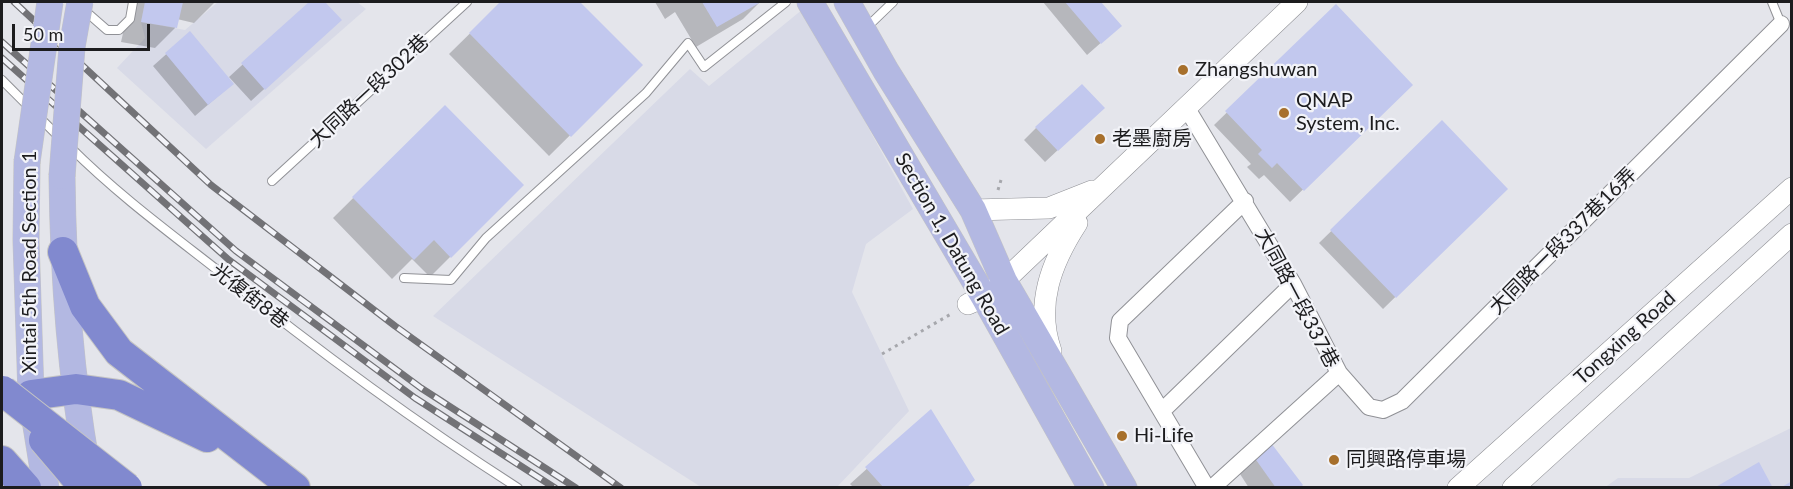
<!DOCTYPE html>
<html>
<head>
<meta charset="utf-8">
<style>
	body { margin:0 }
	#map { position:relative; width:1793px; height:489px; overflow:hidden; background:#e4e5eb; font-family:Lato,sans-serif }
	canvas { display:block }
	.frame { position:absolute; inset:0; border:3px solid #1c1c1e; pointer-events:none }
	.scale { position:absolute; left:12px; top:24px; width:138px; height:27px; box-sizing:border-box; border:3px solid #1c1c1e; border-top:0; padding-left:8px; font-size:18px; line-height:21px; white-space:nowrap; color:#1c1c1e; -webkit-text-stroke:4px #f2f3f8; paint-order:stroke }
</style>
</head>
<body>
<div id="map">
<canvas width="1793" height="489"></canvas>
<div class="frame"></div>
<div class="scale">50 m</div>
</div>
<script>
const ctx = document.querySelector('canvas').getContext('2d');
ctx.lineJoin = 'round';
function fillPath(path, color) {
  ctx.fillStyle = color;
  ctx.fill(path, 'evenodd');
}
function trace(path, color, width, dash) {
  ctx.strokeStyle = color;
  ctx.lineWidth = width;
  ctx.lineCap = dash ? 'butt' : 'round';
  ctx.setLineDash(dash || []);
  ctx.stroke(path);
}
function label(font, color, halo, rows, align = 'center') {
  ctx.font = font + ' Lato,"Noto Sans TC",sans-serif';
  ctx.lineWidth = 4.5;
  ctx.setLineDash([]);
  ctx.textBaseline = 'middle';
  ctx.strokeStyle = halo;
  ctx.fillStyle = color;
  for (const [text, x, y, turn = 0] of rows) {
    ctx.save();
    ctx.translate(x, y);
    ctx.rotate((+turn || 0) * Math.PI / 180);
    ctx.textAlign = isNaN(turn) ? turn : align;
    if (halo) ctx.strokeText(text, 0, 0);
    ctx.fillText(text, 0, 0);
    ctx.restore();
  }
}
fillPath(new Path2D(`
	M218,2H357L366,9L206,149L117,68L145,38L141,22L185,30Z
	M803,9L913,209L866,244L852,292L909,411L837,487H701L433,316L690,69L709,86Z
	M1791,428V487L1604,488L1618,478H1689Z`), '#d8dae7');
fillPath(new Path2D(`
	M130,2H215L194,23L177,19L175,28L155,48L121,42Z
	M311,2H323L340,20L251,101L229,77Z
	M502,2H578L641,65L549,156L449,54Z
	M655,2H760L743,19L696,47L675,12L665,19Z
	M1043,2H1099L1120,26L1087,55Z
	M1336,7L1411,85L1290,202L1264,175L1259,179L1247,167L1251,164L1214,125Z
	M190,33L232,84L195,116L153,66Z
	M445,107L522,185L430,277L412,259L392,279L333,218Z
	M1090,120L1045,162L1024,140L1036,128Z
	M1442,123L1506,189L1383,309L1319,243Z
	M930,412L965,488H854L850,484Z
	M1270,445L1298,488H1249L1240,474Z`), '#0003');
fillPath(new Path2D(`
	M145,2H183L177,28L141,22Z
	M309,2H325L342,20L265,90L241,63Z
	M500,2H580L643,65L571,137L469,33Z
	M702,2H761L717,27Z
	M1065,2H1101L1122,26L1101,44Z
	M1336,4L1413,85L1304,191L1277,163L1272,168L1258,154L1262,150L1225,111Z
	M190,31L234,84L208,105L165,53Z
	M1082,84L1105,108L1058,151L1035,127Z
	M445,105L524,185L451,258L434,240L414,260L352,197Z
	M1442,120L1508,189L1396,298L1330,230Z
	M931,409L975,480L966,488H884L865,467Z
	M1271,443L1303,485L1300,488H1276L1254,457Z
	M1759,462L1773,488H1714Z
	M1792,481V488H1780Z`), '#c2c8ee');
const service = new Path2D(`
	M1772,2L1781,24
	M83,9L107,30H119L130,19L133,2
	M866,28L893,2
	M2,80L60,138
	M70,147C115,192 166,230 216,269C313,347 413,421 518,488
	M272,181L467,2
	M404,278L451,280L486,238L646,93L688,43L704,67L786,2`);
const minor = new Path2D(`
	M1186,107L1293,284L1339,373L1212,488
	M1339,373L1369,407L1383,410L1402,401L1781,24
	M1163,410L1293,284
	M1207,488L1118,338L1120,321L1245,201`);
const tertiary = new Path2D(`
	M973,210L1049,208L1092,191
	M968,304L984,297L1004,281L1297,2
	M1051,351C1035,305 1051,263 1077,223
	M1458,488L1792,188
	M1513,488L1792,234`);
const primary = new Path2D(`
	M810,2L984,297L1091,488
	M847,2L886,71L973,210L1004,281L1124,488
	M27,162L26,240L31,395L46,488
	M62,176C63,273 70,371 87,467`);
const motorway = new Path2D(`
	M63,252L85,306L119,352L295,488
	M31,395L76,389L119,395L207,437
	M2,461L26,488`);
trace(service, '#909196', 10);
trace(minor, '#909196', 18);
trace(tertiary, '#909196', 22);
trace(primary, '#c4c4c4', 27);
trace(motorway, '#c4c4c4', 32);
trace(new Path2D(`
	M998,190L1001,180
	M882,354L951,314`), '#a6a7ac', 3, [3, 4.5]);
trace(service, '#fff', 8);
trace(minor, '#fff', 16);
trace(tertiary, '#fff', 21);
trace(primary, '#b3b8e2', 26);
trace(motorway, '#8189cf', 30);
const rail = new Path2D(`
	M14,2L211,185L395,326L621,488
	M2,42L236,251L421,388L576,488
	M2,58L229,260L415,398L555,488`);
trace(rail, '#727276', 7);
trace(rail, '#f2f3f8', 4.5, [14]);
const primaryBridge = new Path2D(`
	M27,162L50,2
	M62,176L72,47L80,2`);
const motorwayBridge = new Path2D(`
	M3,391L127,488
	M44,440L85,488`);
trace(primaryBridge, '#c4c4c4', 27, []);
trace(motorwayBridge, '#c4c4c4', 32, []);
trace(primaryBridge, '#b3b8e2', 26);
trace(motorwayBridge, '#8189cf', 30);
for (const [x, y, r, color] of [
	[1183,70,6,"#a7702c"],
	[1284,113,6,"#a7702c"],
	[1100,139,6,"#a7702c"],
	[1122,436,6,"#a7702c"],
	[1334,460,6,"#a7702c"]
]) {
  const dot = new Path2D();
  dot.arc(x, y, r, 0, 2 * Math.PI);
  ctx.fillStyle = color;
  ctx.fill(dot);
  trace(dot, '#f2f3f8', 2);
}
label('20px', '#1c1c1e', '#f2f3f8', [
	["Zhangshuwan",1195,70],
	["QNAP",1296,101],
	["System, Inc.",1296,124],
	["老墨廚房",1112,139],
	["Hi-Life",1134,436],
	["同興路停車場",1346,460]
], 'left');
label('20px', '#1c1c1e', '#f2f3f8', [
	["大同路一段302巷",369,91,-43],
	["大同路一段337巷16弄",1563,241,-45],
	["Section 1, Datung Road",952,244,60],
	["Xintai 5th Road Section 1",30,262,-90],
	["光復街8巷",250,296,38],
	["大同路一段337巷",1297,298,62],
	["Tongxing Road",1625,338,-42]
]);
</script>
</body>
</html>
